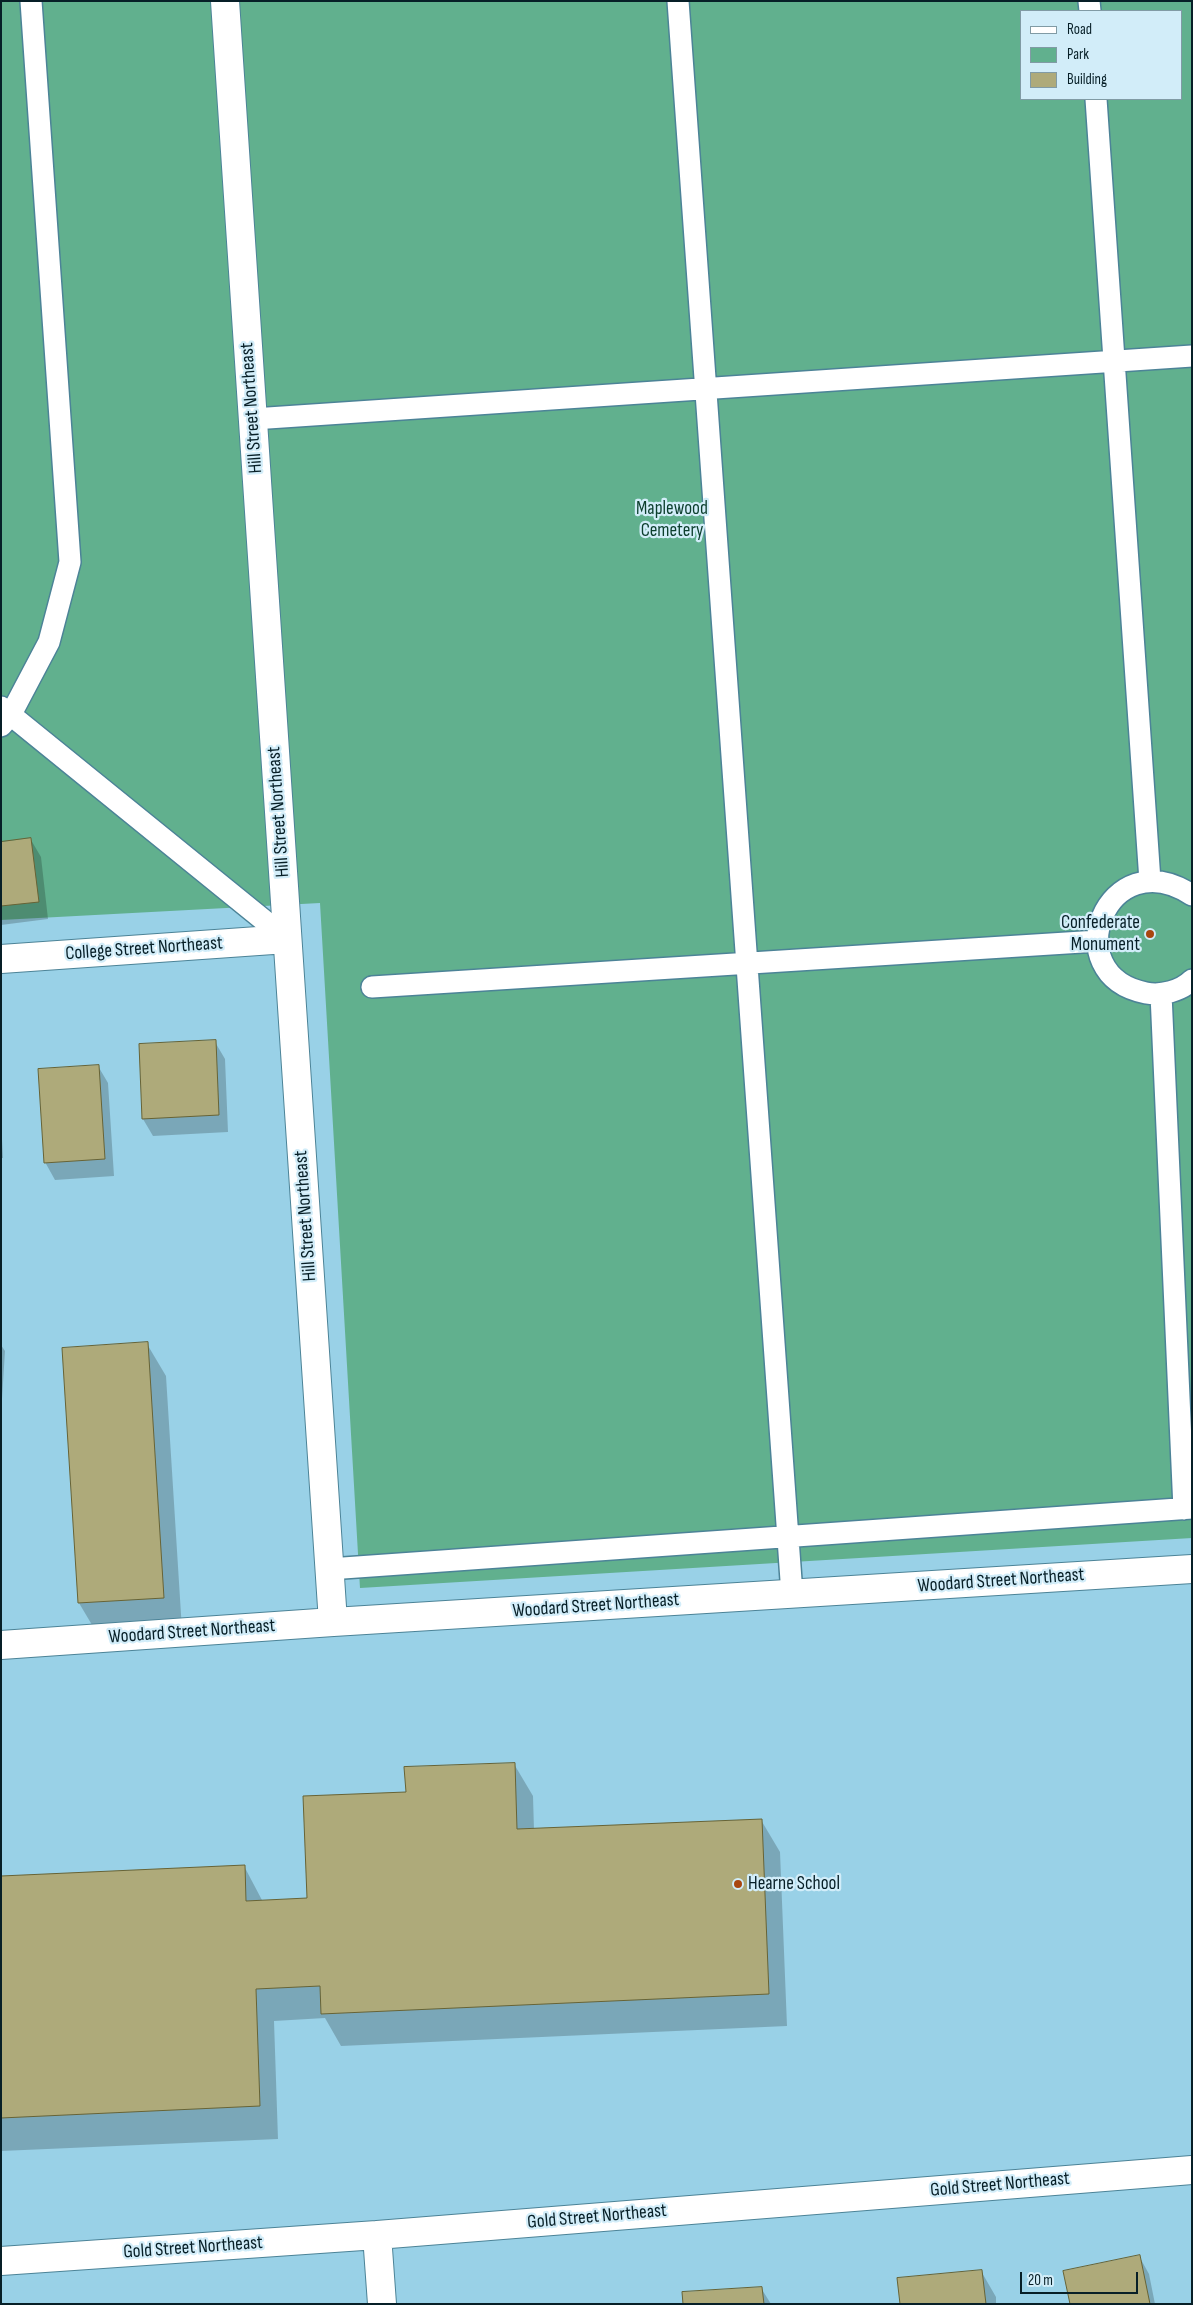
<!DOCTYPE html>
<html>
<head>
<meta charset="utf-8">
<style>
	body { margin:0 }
	#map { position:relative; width:1193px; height:2305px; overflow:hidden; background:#99d1e7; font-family:"Sofia Sans Condensed",sans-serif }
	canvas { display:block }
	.frame { position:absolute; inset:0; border:2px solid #071f27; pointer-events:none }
	.legend { position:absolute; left:1020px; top:10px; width:162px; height:90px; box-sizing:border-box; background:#d2edf9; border:1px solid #819ba5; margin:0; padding:6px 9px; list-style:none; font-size:15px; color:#071f27 }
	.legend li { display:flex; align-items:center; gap:10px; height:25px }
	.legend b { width:25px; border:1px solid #819ba5 }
	.scale { position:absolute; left:1020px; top:2272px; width:118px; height:22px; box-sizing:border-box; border:2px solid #071f27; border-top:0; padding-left:6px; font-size:15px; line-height:18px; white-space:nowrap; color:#071f27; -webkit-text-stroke:4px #d2edf9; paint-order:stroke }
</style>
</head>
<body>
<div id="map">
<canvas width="1193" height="2305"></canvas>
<div class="frame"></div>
<ul class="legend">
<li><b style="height:6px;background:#fff"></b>Road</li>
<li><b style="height:14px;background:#61b08e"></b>Park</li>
<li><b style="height:14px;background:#aeaa7a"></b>Building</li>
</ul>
<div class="scale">20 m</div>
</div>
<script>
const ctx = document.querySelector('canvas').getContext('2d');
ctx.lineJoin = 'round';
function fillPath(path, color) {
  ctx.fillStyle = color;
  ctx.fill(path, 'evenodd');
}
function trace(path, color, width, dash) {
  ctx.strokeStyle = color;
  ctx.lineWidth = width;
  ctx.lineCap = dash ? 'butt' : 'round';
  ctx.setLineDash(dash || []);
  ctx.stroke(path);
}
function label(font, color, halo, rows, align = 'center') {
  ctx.font = font + ' "Sofia Sans Condensed",sans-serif';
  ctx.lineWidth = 4.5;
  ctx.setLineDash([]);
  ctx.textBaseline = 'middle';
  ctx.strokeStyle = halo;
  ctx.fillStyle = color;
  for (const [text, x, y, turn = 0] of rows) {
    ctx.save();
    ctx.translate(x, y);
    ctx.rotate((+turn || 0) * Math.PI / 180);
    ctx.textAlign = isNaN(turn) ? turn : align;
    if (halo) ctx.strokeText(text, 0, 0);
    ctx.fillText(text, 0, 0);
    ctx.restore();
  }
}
fillPath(new Path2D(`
	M1,1H1192V1538L360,1588L320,903L1,920ZM1022,11H1182V99H1022Z`), '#61b08e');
fillPath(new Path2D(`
	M31,840L41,857L48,919L1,925V843Z
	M215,1042L225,1059L228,1132L153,1136L143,1119Z
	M98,1066L108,1083L114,1176L55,1180L45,1162Z
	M1,1120L3,1158H1Z
	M147,1344L166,1376L182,1630L98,1635L79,1603Z
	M1,1345L5,1351L2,1399H1Z
	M514,1764L533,1796L534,1830L761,1820L780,1852L787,2026L341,2046L325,2018L274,2021L278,2139L1,2151V1877L244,1866L263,1902L308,1899L407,1793Z
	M1139,2256L1149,2274L1155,2304H1071Z
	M981,2271L996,2297V2304H901Z
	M761,2288L771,2304H684Z`), '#0003');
const building = new Path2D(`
	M31,838L39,902L1,906V842Z
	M216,1040L219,1115L142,1119L139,1044Z
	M99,1065L105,1159L44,1163L38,1069Z
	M148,1342L164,1598L78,1603L62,1348Z
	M515,1763L517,1829L762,1819L769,1994L321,2014L320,1986L256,1989L260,2106L1,2118V1876L245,1865L246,1901L307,1898L303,1796L406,1792L404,1767Z
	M1140,2255L1150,2304H1070L1063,2271Z
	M982,2270L986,2304H900L897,2278Z
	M762,2287L764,2304H683L682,2292Z`);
fillPath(building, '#aeaa7a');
trace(building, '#676335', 1);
const lane = new Path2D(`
	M678,1L792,1594
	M1089,1L1090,11
	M1096,99L1150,881
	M253,419L1192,356
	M1,707L287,939
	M1,726L10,716L49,642L70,562L31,1
	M1192,895C1107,839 1054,975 1146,993C1161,996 1181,991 1192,980
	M372,987L1098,941
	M1161,994L1184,1509
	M329,1569L1192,1508`);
const street = new Path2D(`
	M225,1L333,1622
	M1,959L287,939
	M1,1645L333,1622L1192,1569
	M377,2235L382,2304
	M1,2261L377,2235L1192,2170`);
trace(lane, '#4c8397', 24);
trace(street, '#4c8397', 30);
trace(lane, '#fff', 21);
trace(street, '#fff', 28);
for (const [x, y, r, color] of [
	[1150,934,5,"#a9460f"],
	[738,1884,5,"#a9460f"]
]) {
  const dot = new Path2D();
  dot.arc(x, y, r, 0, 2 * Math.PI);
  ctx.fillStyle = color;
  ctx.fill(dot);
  trace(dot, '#d2edf9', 2);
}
label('19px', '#071f27', '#d2edf9', [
	["Hill Street Northeast",252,408,-94],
	["Hill Street Northeast",279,812,-94],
	["College Street Northeast",144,949,-4],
	["Hill Street Northeast",306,1216,-94],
	["Woodard Street Northeast",1001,1581,-4],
	["Woodard Street Northeast",596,1606,-4],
	["Woodard Street Northeast",192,1632,-4],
	["Gold Street Northeast",1000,2185,-5],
	["Gold Street Northeast",597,2217,-5],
	["Gold Street Northeast",193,2248,-4]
]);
label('19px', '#0c3f2d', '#d2edf9', [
	["Maplewood",672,509],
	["Cemetery",672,531]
]);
label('19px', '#071f27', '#d2edf9', [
	["Confederate",1140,923],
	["Monument",1140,945],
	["Hearne School",748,1884,"left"]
], 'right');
</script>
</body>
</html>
